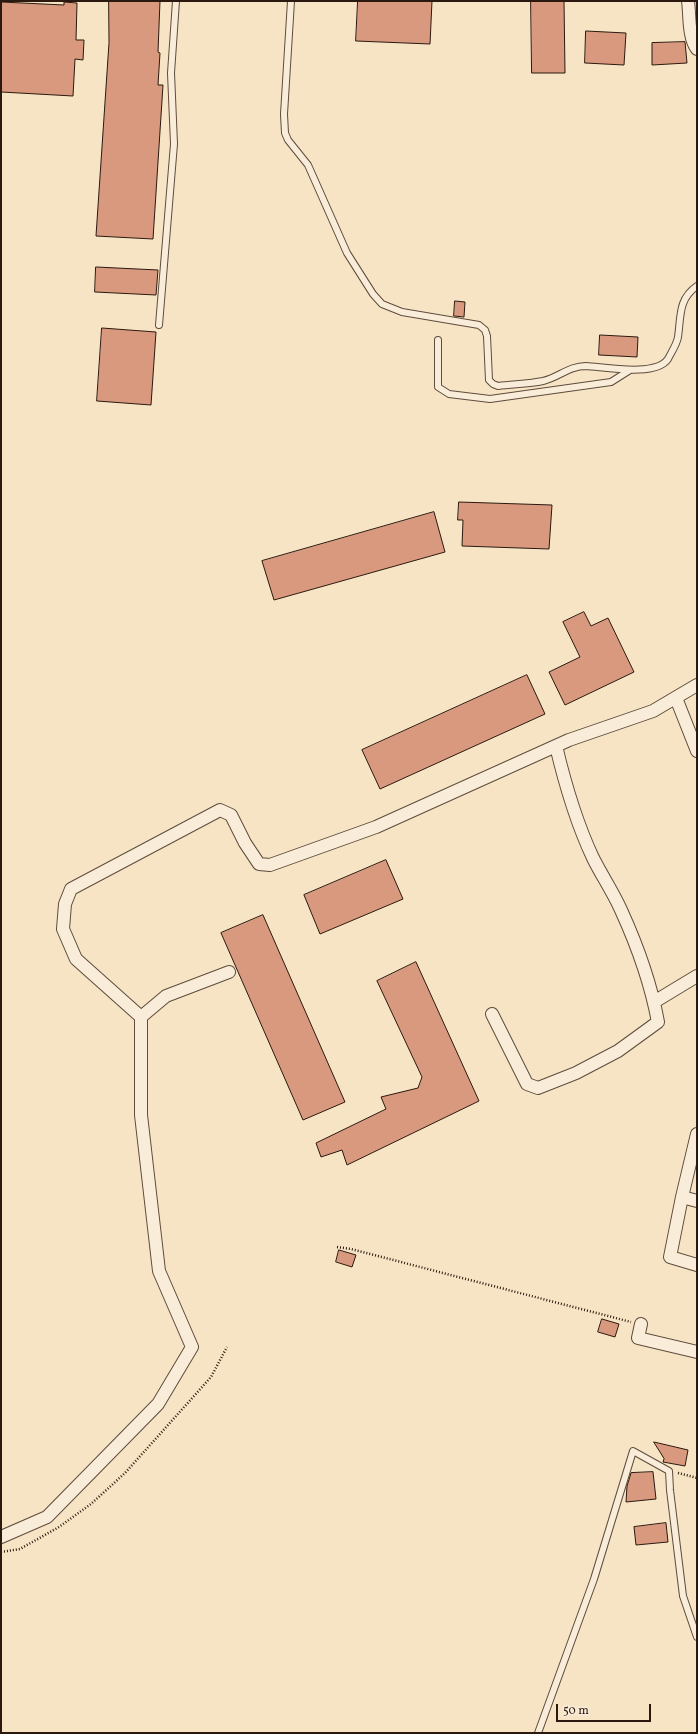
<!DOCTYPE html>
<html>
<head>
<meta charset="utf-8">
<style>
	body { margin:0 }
	#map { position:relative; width:698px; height:1734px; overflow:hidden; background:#f6e4c5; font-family:Vollkorn,serif }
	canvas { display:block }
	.frame { position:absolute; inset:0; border:2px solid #2b190f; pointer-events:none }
	.scale { position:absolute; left:556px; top:1704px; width:95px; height:18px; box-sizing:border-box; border:2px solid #2b190f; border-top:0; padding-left:5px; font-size:12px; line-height:14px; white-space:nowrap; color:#2b190f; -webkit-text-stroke:3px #f9edd9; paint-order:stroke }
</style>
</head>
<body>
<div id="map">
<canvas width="698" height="1734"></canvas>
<div class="frame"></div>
<div class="scale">50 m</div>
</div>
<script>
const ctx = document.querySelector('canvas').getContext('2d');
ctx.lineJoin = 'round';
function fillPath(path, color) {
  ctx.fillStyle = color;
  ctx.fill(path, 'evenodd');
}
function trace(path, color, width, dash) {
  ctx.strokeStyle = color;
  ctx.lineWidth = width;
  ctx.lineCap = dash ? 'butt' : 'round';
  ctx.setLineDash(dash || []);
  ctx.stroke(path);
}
const building = new Path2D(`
	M109,1H160L158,52L160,53L158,85H163L153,239L96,236L109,43Z
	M358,1H432L430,44L356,41Z
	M531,1H564L565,73H532Z
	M1,2L64,5V2L77,3L76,40H84L83,60L75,59L73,96L1,92Z
	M586,31L626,33L624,65L585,63Z
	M685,42L687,63L652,65V43Z
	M96,267L158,270L156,295L95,292Z
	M455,301L465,302L464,317L454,316Z
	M102,328L156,332L151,405L97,401Z
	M600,335L638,337L637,357L599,355Z
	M459,502L552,505L549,549L462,546L463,520H458Z
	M434,512L445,552L274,600L262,561Z
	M584,612L591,626L608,618L634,672L565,705L549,672L580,657L563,622Z
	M527,675L545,714L380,789L362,750Z
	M386,860L403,899L320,934L304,895Z
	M263,915L345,1102L303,1120L221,933Z
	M416,962L479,1101L347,1165L342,1150L321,1157L316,1143L386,1109L381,1097L418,1088L422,1077L377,981Z
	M339,1250L356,1255L352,1267L336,1262Z
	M602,1319L619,1324L615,1337L598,1332Z
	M654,1442L688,1450L685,1466L663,1462L664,1459Z
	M653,1472L656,1499L626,1502L627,1486L631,1473Z
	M666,1523L668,1542L636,1545L634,1527Z`);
fillPath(building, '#d8997e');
trace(building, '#2b190f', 1);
const service = new Path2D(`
	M291,1L284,114L285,133L288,140L308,165L347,253L373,294L382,304L402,312L479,325L485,330L487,336L489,380L493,384L498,386C513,384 529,384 543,381C559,377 569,366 586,366C605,367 656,377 668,359C671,353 677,344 678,337C681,317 678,299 697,286
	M159,325L174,144L171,73L176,1
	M438,340V387L449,394L490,399L611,382L630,370
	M538,1733L594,1579L633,1451L669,1471L670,1490L683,1596L697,1637`);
const minor = new Path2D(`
	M688,1C690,15 688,37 697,49
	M676,698L697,751
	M654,1002L697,976
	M492,1014L527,1084L538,1088L576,1073L618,1051L658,1022C651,984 637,945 621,910C613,892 602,876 593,858C576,822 565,784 556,746
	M141,1017L76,959L63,929L65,904L71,889L220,810L231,815L245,843L259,864L270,865L376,827L569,740L653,711L697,685
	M682,1197L697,1134
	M697,1201L682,1197L670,1257L697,1265
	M641,1324L638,1338L697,1352
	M1,1537L47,1517L158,1404L192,1347L159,1271L141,1115V1017L166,996L229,972`);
trace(service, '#5e4c3c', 8);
trace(minor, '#5e4c3c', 14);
trace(new Path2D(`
	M337,1247L351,1249L631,1322
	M678,1473L697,1478
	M1,1552L20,1549L59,1527L91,1504L125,1473L211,1377L227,1347`), '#2b190f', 2.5, [1, 2]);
trace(service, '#f9edd9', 6);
trace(minor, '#f9edd9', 12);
</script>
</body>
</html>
